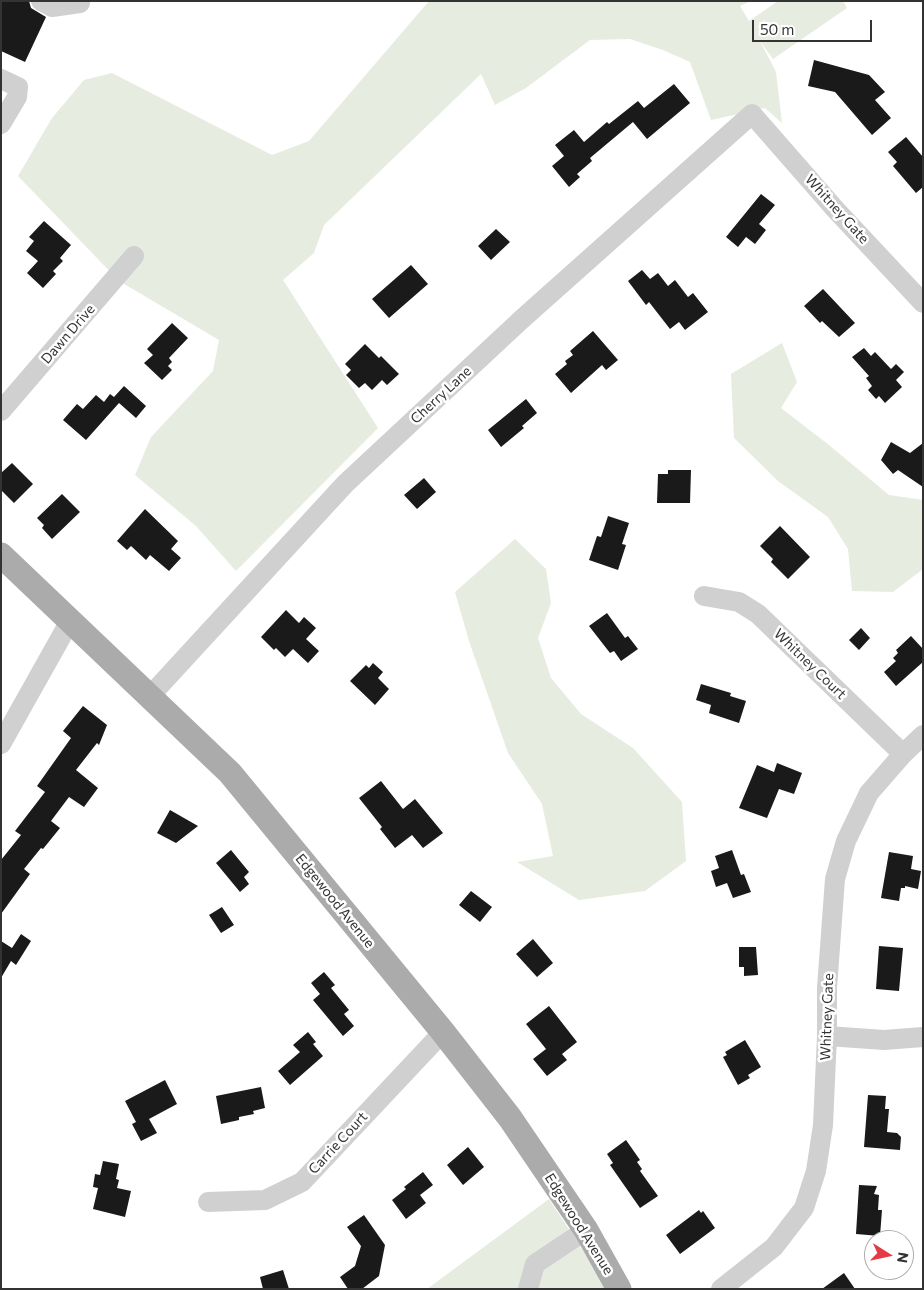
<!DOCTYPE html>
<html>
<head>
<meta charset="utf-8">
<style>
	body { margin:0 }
	#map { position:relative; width:924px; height:1290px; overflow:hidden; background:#fff; font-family:Commissioner,sans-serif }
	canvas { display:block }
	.frame { position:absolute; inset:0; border:2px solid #333; pointer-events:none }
	.north { position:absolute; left:864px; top:1230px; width:50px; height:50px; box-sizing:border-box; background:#fff; border:1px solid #adadad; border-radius:50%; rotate:100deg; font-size:14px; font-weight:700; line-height:20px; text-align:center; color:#333 }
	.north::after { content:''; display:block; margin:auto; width:18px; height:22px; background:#e63946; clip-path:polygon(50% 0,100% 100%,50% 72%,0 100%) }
	.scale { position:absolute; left:752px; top:20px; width:120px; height:22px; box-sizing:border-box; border:2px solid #333; border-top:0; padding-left:6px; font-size:15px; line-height:18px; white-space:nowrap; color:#333; -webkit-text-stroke:4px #fff; paint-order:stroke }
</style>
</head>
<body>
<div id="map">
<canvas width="924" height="1290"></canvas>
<div class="frame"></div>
<div class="north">N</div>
<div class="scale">50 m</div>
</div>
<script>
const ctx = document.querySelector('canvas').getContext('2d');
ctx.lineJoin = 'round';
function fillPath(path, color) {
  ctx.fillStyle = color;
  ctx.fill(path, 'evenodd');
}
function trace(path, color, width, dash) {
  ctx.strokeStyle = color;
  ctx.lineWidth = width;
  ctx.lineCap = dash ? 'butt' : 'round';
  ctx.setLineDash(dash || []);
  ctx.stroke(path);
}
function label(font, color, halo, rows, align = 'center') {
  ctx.font = font + ' Commissioner,sans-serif';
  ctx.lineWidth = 5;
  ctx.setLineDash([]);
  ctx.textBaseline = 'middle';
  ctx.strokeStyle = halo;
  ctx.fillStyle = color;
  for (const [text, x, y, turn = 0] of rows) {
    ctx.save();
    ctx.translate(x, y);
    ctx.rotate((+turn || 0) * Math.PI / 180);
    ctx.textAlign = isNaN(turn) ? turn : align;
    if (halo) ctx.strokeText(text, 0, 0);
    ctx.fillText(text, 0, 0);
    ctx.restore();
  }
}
fillPath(new Path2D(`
	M429,1H751L740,6L749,21L778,1H843L847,8L773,59L760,41L776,72L782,123L765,108L711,120L690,62L663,50L630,39L590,40L526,88L495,105L481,74L324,225L314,253L283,280L378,428L236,571L196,526L135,475L151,437L213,371L219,340L119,281L18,176L52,118L84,80L112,73L272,155L309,141Z
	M782,343L797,382L781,408L829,445L889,495L923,500V569L893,592L852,591L848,549L828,517L778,481L734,438L731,374Z
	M515,539L546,569L551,603L538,638L551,678L581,714L633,748L682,802L686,861L645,891L579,900L517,862L553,856L542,804L508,753L469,641L455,592Z
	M549,1199L608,1289H427Z`), '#e6ecdf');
fillPath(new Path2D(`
	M1,1H29L31,8L46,17L25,62L1,51Z
	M814,60L869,75L885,92L875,100L891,118L872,135L835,92L808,86Z
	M674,84L690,103L647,139L633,122L590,158L592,161L577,174L580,177L569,187L552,166L564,156L555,145L574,130L584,142L607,122L609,124L638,101L644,108Z
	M906,137L923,157V187L916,193L893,166L897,162L888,152Z
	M761,194L775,205L759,224L766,230L755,244L746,237L738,247L726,237Z
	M44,221L71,245L60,258L63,261L53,271L56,274L43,288L27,273L38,261L26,251L34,241L29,237Z
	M496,229L510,242L491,260L478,246Z
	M411,265L428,284L389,318L372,299Z
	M642,270L650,279L658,273L668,286L675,280L688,297L693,293L708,312L685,330L679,322L670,329L649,302L646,305L628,281Z
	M823,289L855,323L839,337L822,321L820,323L804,306Z
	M172,323L188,338L169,358L172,362L168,366L172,370L162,380L144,363L153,355L147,349Z
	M593,331L618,360L606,370L602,365L571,393L555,374L567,364L565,361L573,355L570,351Z
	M365,344L379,358L381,356L399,374L387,385L382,380L372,390L365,383L359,388L346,375L351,370L345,364Z
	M864,348L871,356L875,352L891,369L896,364L904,372L896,380L902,387L885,403L879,396L876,399L868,390L872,386L866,378L869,376L852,357Z
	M124,386L146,406L136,418L119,403L86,440L63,420L77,404L83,409L96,395L104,402L110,394L114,397Z
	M526,399L537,413L522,426L524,428L501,447L488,430Z
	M891,442L910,453L923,443V487L898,470L893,474L881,460Z
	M12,463L33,484L14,503L1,490V473Z
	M668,470H691L690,503H657L658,474H668Z
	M424,478L436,492L417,509L404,495Z
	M62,494L80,512L52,539L42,528L44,525L37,518Z
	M145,509L178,541L171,549L181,558L169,571L150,555L146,560L131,546L127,550L117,541Z
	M608,516L629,523L622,544L626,545L618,570L589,560L597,536L601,537Z
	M780,526L810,557L788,579L771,562L773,559L760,546Z
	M286,610L299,623L304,617L316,628L306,639L319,651L308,663L293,649L285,657L276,648L274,650L261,637Z
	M607,613L625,638L628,636L638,649L621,661L614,651L610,653L589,626Z
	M861,628L870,638L859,650L849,640Z
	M911,636L923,649V662L896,686L884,672L896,661L893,658L898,653L896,650Z
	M373,663L383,672L378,678L389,689L375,705L350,681L366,665L369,668Z
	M701,684L731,693L730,696L746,701L739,723L709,713L711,705L696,700Z
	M83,706L107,725L99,745L97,743L76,770L98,788L84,807L69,797L51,821L60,828L43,849L41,848L24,869L30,874L1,914V860L21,835L15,831L45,792L37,786L71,738L63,731Z
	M777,763L802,773L794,794L779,789L767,818L739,808L757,765L774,772Z
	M381,781L403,809L415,799L443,833L423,848L412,835L395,848L380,829L382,827L359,798Z
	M170,810L198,826L176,843L157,833Z
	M231,850L249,872L244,877L249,884L240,892L216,863Z
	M732,850L741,875L744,874L751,892L733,898L727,883L716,887L711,871L719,868L715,856Z
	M889,852L913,856L911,869L921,871L918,889L905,886V888H901L899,901L881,898Z
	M471,891L492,907L480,922L459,905Z
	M222,907L234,925L221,933L209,915Z
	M21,934L31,941L16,965L11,961L1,978V941L12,948Z
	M533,939L553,963L537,977L516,954Z
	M879,946L903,948L899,991L876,989Z
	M739,947H756L758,975L744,976V967H739Z
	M324,972L335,985L331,988L349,1010L344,1014L354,1026L343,1036L313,1000L320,994L311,983Z
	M549,1006L577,1042L562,1054L567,1060L547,1076L533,1059L546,1049L526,1024Z
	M308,1032L316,1042L313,1044L323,1056L290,1085L278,1071L300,1052L293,1045Z
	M745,1040L761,1067L748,1075L750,1078L738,1085L723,1057L727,1055L725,1052Z
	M165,1080L177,1104L149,1119L157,1133L141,1141L132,1124L136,1122L125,1101Z
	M261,1087L265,1108L253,1111L254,1114L239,1117V1120L221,1124L216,1096Z
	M868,1095L886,1096L885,1109H889L887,1132L897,1133L901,1137L900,1150L864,1147Z
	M626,1140L640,1160L637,1162L642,1169L640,1171L658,1196L640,1208L610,1165L613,1163L607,1154Z
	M468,1147L484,1167L463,1185L447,1165Z
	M103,1161L119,1164L116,1179L119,1180L117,1188L131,1191L125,1217L93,1209L98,1188L93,1187L95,1174L100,1175Z
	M423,1172L433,1185L420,1195L426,1203L406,1219L392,1200L406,1189L404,1187Z
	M859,1185L877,1186L874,1194L879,1195L878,1210H882L880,1236L856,1234Z
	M699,1210L701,1213L703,1211L715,1228L680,1254L666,1235Z
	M364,1215L385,1245L379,1276L362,1289H348L340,1277L355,1266L361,1246L347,1227Z
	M283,1270L289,1289H263L260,1277Z
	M844,1273L855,1289H822Z`), '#1a1a1a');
trace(new Path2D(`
	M41,1L52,7L80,3
	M1,79L18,87L17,97L1,124
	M1,411L134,256
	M704,596L739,602L758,614L903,754
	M150,696L345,484L522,319L752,114L835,209L923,303
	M1,744L70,621
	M827,1036L884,1040L923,1037
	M208,1202L265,1200L302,1182L443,1032
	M528,1289L535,1264L586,1230
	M721,1289L774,1247L804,1208L816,1171L823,1125L827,1036V988L835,879L846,841L869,793L903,754L923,735`), '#d0d0d0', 20);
trace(new Path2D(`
	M1,555L230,773L443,1032L510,1118L586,1230L619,1289`), '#ababab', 25);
label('14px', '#333', '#fff', [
	["Whitney Gate",837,209,48],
	["Dawn Drive",68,334,-49],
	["Cherry Lane",441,395,-43],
	["Whitney Court",810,664,44],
	["Edgewood Avenue",335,901,51],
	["Whitney Gate",827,1017,-88],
	["Carrie Court",338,1143,-47],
	["Edgewood Avenue",579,1224,58]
]);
</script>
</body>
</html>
